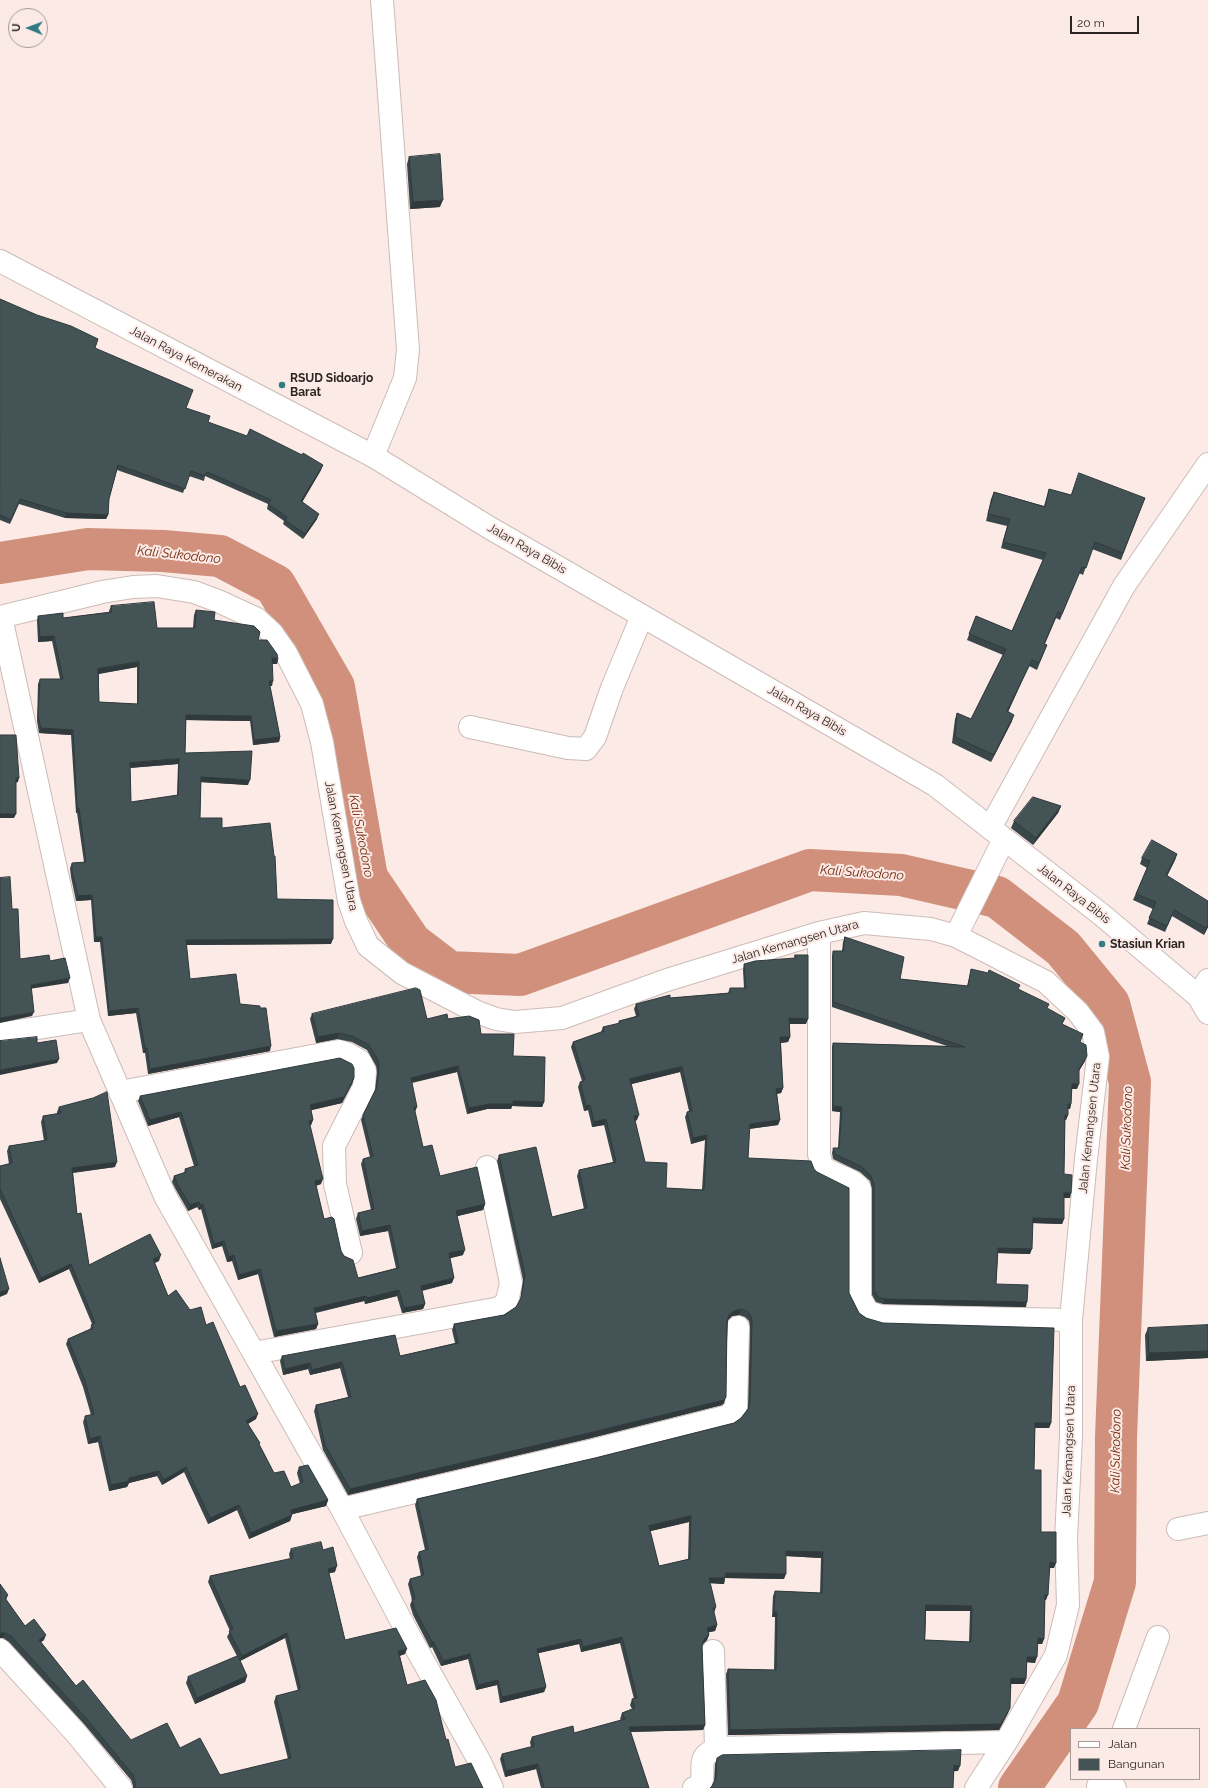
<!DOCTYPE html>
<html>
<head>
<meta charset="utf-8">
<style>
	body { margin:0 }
	#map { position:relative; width:1208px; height:1788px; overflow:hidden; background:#fbeae5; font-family:Raleway,sans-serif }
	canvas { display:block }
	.legend { position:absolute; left:1070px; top:1728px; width:130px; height:52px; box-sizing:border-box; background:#fbeae5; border:1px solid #a79b97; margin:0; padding:5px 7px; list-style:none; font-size:12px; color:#2a2422 }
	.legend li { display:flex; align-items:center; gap:8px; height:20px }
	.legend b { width:20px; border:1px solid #a79b97 }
	.north { position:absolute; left:8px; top:8px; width:40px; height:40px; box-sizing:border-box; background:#fbeae5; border:1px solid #a79b97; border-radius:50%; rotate:271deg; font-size:11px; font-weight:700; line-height:16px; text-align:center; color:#2a2422 }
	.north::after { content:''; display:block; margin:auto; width:14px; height:18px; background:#337b84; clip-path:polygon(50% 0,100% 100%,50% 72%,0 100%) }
	.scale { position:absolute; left:1070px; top:16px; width:69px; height:18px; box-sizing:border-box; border:2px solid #2a2422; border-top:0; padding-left:5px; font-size:12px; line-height:14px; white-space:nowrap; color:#2a2422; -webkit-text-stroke:3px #fbeae5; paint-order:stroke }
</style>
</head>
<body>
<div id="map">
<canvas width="1208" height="1788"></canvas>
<ul class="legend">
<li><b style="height:5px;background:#fff"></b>Jalan</li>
<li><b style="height:11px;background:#445356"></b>Bangunan</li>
</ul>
<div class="north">U</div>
<div class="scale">20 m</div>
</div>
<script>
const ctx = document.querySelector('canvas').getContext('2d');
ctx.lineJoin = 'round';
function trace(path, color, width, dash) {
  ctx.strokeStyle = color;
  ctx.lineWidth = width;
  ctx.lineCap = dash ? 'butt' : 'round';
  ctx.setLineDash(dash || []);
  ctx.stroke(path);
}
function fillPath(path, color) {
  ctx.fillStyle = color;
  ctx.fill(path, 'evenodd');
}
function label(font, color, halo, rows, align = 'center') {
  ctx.font = font + ' Raleway,sans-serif';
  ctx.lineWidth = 4;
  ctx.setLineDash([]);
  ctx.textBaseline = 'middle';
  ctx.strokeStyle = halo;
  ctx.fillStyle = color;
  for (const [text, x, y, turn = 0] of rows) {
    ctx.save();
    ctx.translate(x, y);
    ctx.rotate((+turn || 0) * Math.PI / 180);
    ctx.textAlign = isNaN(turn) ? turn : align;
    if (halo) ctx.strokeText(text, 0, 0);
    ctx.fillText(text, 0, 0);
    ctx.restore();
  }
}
trace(new Path2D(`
	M0,563L88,549L163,551L220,556L275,585L334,687L367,878L411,943L449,972L520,975L810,870L901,875L997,897L1063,948L1109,1004L1130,1082L1116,1437L1115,1582L1078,1703L1019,1788`), '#d0907b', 42);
const street = new Path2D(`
	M373,456L405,378L408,350L382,0
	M0,617L102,592L133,587L157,586L194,592L218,601L257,619L272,633L286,653L312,704L322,742L349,901L356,921L368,946L402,973L477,1012L496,1019L515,1022L562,1018L667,980L819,933L864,923L931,929L956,936L1046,982L1078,1012L1093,1032L1098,1057L1086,1159L1071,1320V1436L1066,1539L1068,1605L1056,1655L1006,1742L976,1788
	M1,617L89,1020L165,1196L342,1509L412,1641L480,1762L492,1788
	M470,727L568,748L586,749L595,737L612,688L642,616
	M990,828L1124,586L1208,464
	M819,933V1154L822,1167C833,1175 853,1178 860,1189V1298L868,1312L881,1316L1071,1320
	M956,936L1004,839
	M1198,996L1208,980
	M0,1034L89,1020
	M120,1092L339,1051L348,1054L360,1061L365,1071L364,1087L334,1146L335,1184L351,1253
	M254,1353L500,1308L507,1301L511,1283L487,1167
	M342,1509L590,1451L729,1416L736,1407L738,1327
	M1178,1529L1208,1523
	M0,1650L75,1732L121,1788
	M713,1651L716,1748L1006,1742
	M1124,1729L1158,1637
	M1098,1786L1115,1788
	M694,1788C708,1785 699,1767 704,1758C707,1753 712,1751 716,1748`);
const secondary = new Path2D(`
	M0,261L373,456L490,528L935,785L1102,915L1198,996L1208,1013`);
trace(street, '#ccbcb7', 24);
trace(secondary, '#ccbcb7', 24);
trace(street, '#fff', 22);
trace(secondary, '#fff', 22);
fillPath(new Path2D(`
	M409,157L440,207L410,209L407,164Z
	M0,299L95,349L208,422L321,470L302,502L317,519L303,539L283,524L284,521L267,509L268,504L205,476L204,481L189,476L183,493L117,470L109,499L108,515L106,519L65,518L19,504L10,524L0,520Z
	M1049,489L1071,495L1145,498L1121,560L1092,549L1083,575L1079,573L1060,620L1056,618L1045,644L1047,645L1037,670L1029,666L1008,712L1012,721L991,762L952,743L955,719L957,713L971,719L1003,655L967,640L976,616L1012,631L1043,560L1001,548L1007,526L986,521L991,499L994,492L1044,506Z
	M111,606L157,628H193L194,615L196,610L214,620L258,640L278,659L277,664H272V686H270L280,737L279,742L253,745L250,721L186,720L185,753L248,785L201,782L200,818L222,828L277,899L331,944L186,945L190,979L240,1004L260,1008L270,1051L148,1074L145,1053H143L136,1013L108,1016L100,942H94L91,900L76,901L71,877L70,868L72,863L84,862L77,813H76L71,735L39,733L37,721L38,684L40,679H60L52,641L38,642L37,621L38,616L63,618L109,612V611ZM137,667V704L99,702V674ZM178,764L177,795L131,802L130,768Z
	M1061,806L1058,813L1033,845L1011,828L1014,821Z
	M1177,854L1175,860L1167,876L1208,927L1204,935L1172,916L1165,932L1147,924L1153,909L1133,900L1147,868L1140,864L1142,858Z
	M845,937L900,979L967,986L970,974L971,969L1018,989L1047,1009L1080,1042L1085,1061L1079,1071L1077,1089H1072L1071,1104L1070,1109H1068V1115L1066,1120H1065L1064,1174L1070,1198H1064V1219L1062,1224L1033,1223L1030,1254L998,1253L996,1284L1026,1307L883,1304L876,1302L872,1295V1189L870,1181L860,1172L833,1159L832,1153L833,1148H838L840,1112L832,1111V1047L833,1043L947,1046L832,1007V956L833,951H842L843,942Z
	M795,955L806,1024H790V1037L788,1042L781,1043L783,1088L781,1093L777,1094L780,1120L778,1125L749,1129L748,1158L849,1293L859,1313L866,1318L1051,1423L1049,1428H1035L1034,1470L1041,1532L1054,1568H1050L1046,1600H1045L1044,1639L1042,1644H1037L1035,1663L1027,1662L1026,1679L1024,1684H1011L1008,1713L999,1730L728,1735L726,1674L728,1669L774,1670L775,1617H772L773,1596L775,1591L820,1593L821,1558L786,1556L784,1579L725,1578L724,1584L710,1583L714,1613L717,1625L715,1631L709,1632V1635L707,1640L703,1644L702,1646L705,1725L703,1730L630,1732L649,1788H541L536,1769L505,1777L500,1759L502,1754L531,1747L530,1742L532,1737L574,1733L621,1720L620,1719L622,1713L632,1709L630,1705L632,1699H634L620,1643L581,1652L579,1644L538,1653L546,1687L544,1692L500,1703L497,1685L476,1690L468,1659L441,1666L432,1647L430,1648L413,1615L410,1605L412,1600L408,1584L410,1579L421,1576L417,1557L419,1552L425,1550L415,1505L417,1499L595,1458L734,1423L741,1418L748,1409V1407L750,1327L749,1321L745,1317L739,1315L732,1316L728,1320L724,1403L722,1405L587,1439L348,1495L323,1450L314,1411L316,1405L348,1397L340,1368L310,1375L308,1369L283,1375L280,1361L282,1356H400L455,1343L452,1330L454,1324L504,1315L516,1307L520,1301L523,1280L497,1161L499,1155L552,1217L584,1209L577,1176L579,1170L613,1162L604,1125L592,1127L588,1110L584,1111L578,1087L580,1082L582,1081L571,1047L573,1042L601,1032L603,1027L618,1024L619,1021L636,1016L634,1009L636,1004L670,998L728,993L730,988H744L743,970L744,964L794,959ZM680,1072L689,1111L687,1112L685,1117L691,1144L705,1140L702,1190L666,1188L645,1162L635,1121L637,1120L631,1084ZM689,1522L688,1559L659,1566L650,1531ZM926,1611H970L969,1642L925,1640Z
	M312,1014L448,1019L481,1034L513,1056L544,1102L542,1107L512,1106L511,1109H487L467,1114L457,1072L412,1083L415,1112L423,1147L440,1176L485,1204L483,1210L457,1216L463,1255L450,1258L452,1283L422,1291L425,1304L423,1309L402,1313L397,1296L365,1304L364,1301L316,1313L318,1324L316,1329L274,1337L258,1274L238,1280L232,1261L227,1262L222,1246L212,1249L201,1209L199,1210L197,1207L188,1211L176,1190L172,1182L174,1176L184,1173L185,1169L194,1166L179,1117L148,1126L138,1101L140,1096L354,1078L352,1084L342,1103L311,1110L313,1120L311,1125H310L321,1184L316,1186L324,1219L341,1251L358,1278L396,1268L388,1231L360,1236L356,1219L358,1213L371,1210L361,1164L363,1159L370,1157L361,1120L363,1115L375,1090L377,1072L376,1066L367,1050L352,1042L337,1039L316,1043L310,1019Z
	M59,1107L115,1167L73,1173L77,1214L89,1265L159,1261L155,1263L168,1296L190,1310L206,1325L240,1387L256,1419L248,1424L274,1473L291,1487L300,1484L297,1473L299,1467L328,1500L326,1506L292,1514V1515L290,1521L249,1539L237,1510L208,1524L184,1472L162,1485L157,1476L129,1483L127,1487L109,1491L98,1442L88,1444L83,1422L85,1416L91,1415L83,1387L66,1344L68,1339L90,1329L92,1324L69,1269L39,1283L0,1199V1166L9,1164L7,1151L9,1146L44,1141L41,1122L43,1116L57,1114V1112Z
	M1208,1325V1358L1146,1361L1145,1335L1148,1328Z
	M291,1549L323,1550L335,1572L329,1573L345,1640L405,1654L400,1656L407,1685L446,1740L455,1767L483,1788H133V1786L131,1780L84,1724L9,1642L3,1638H0V1584L6,1600L25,1626L44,1640L41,1642L76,1686L131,1740L180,1748L220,1775L288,1759L274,1702L276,1696L298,1691L285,1638L240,1661L247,1676L245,1682L195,1704L186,1683L188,1677L237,1656L227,1637L230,1631L208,1582L210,1576L290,1559L289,1554Z
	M717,1758L958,1771L712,1786L714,1782L715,1764Z`), '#3a474a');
fillPath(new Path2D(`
	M443,200L440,207L410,209L413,202Z
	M323,465L321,470L300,506L301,501Z
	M66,513L108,515L106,519L65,518Z
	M319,514L317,519L303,539L305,534Z
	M54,636L52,641L38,642L40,637Z
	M272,658L278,659L277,664H270Z
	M1032,660L1029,666L1005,718L1007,711Z
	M139,662L137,667L97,674L98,669Z
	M269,681H273L272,686H267Z
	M186,715L251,716L250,721L184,720Z
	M1014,715L1012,721L991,762L994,755Z
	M41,728L73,730L71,735L39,733Z
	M280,737L279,742L253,745L254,740Z
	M179,759L178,764L128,768L130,763Z
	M201,777L250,780L248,785L199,782Z
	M16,778H19L18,782L15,783Z
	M1061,806L1058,813L1033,845L1036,838Z
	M77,808H79L77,813H76Z
	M0,814H16L14,818H0Z
	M1177,854L1175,860L1164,882L1166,875Z
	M92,895L91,900L76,901L78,896Z
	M1208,925V927L1204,935L1206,928Z
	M96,937H102L100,942H94Z
	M333,939L331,944L184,945L186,940Z
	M70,978L68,983L29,989L31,985Z
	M138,1008L136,1013L108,1016L109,1011Z
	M34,1012L32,1016L0,1023V1018Z
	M789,1018L808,1019L806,1024H787Z
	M339,1033L337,1039L316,1043L318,1037Z
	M780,1037H790L788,1042L778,1043Z
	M271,1046L270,1051L148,1074L150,1069Z
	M145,1048H147L145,1053H143Z
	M1087,1056L1085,1061L1077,1074L1079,1069Z
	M59,1059L57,1063L0,1075V1070Z
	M458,1066L457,1072L409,1083L411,1078Z
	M682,1067L680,1072L628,1085L630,1079Z
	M354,1078L352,1084L342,1103L308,1111L310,1105Z
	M1072,1084H1079L1077,1089L1070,1088Z
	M783,1088L781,1093L774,1094L776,1089Z
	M513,1101L544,1102L542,1107L512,1106L511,1109H487L467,1114L469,1108L489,1104Z
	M1068,1104H1071L1070,1109H1067Z
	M590,1105L588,1110L584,1111L586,1106Z
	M833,1106L842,1107L840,1112L832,1111Z
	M414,1107H417L415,1112Z
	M181,1112L179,1117L148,1126L150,1120Z
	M639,1115L637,1120L632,1122L634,1116Z
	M1065,1115H1068L1066,1120L1064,1119Z
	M606,1119L604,1125L592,1127L594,1122Z
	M313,1120L311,1125L307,1126L309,1121Z
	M780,1120L778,1125L748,1129L750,1124Z
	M707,1135L705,1140L691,1144L693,1138Z
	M117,1162L115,1167L70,1173L72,1168Z
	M323,1179L321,1184L313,1186L315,1181Z
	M1064,1193H1071L1070,1198H1063Z
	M199,1202L197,1207L188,1211L190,1205Z
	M203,1204L201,1209L199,1210L200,1205Z
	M485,1204L483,1210L454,1217L456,1211Z
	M1033,1218L1064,1219L1062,1224L1031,1223Z
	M390,1225L388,1231L360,1236L362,1231Z
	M224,1241L222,1246L212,1249L214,1244Z
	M998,1248L1032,1249L1030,1254L996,1253Z
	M465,1250L463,1255L447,1259L449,1253Z
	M161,1255L159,1261L151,1264L153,1259Z
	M234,1255L232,1261L227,1262L229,1257Z
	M71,1264L69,1269L39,1283L41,1278Z
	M260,1269L258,1274L238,1280L239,1275Z
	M454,1278L452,1283L419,1291L421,1286Z
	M9,1289L7,1294L0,1297V1292Z
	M399,1290L397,1296L365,1304L367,1298Z
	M366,1296L364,1301L312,1313L314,1308Z
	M885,1299L1027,1302L1026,1307L883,1304Z
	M425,1304L423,1309L402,1313L404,1308Z
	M741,1309L739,1315L732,1316L727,1321L729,1315L734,1311Z
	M318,1324L316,1329L274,1337L276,1331Z
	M1208,1351V1358L1146,1361L1149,1353Z
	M342,1362L340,1368L310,1375L312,1370Z
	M310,1363L308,1369L283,1375L285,1369Z
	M726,1397L724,1403L722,1405L587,1439L348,1495L350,1489Z
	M258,1414L256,1419L244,1426L246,1421Z
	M1035,1423H1051L1049,1428H1033Z
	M100,1436L98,1442L88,1444L90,1439Z
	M186,1467L184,1472L162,1485L164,1480Z
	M159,1471L157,1476L129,1483L127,1487L109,1491L111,1485L129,1478Z
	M328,1500L326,1506L289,1515L291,1510Z
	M239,1505L237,1510L208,1524L210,1518Z
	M292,1515L290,1521L249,1539L251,1533Z
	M691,1516L689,1522L647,1532L649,1526Z
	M786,1551L823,1552L821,1558L785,1556Z
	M1050,1562L1056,1563L1054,1568H1048Z
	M337,1566L335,1572L326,1574L328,1569Z
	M726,1573L786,1574L784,1579L725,1578L724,1584L707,1583L709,1578Z
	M8,1595L6,1600L5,1598Z
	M1045,1595H1048L1046,1600H1043Z
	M926,1605L972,1606L970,1611H924Z
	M716,1607L714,1613H711L713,1608Z
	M774,1612H777L775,1617H772Z
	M717,1625L715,1631L706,1633L707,1628Z
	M0,1633H5L3,1638H0Z
	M287,1633L285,1638L240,1661L242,1656Z
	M46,1635L44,1640L37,1645L39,1640Z
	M709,1635L707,1640L702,1645L704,1639Z
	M622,1637L620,1643L581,1652L583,1647Z
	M1038,1638L1044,1639L1042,1644H1036Z
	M581,1639L579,1644L535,1654L537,1649Z
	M432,1642H434L432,1647L430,1648Z
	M407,1649L405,1654L397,1656L398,1651Z
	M470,1654L468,1659L441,1666L443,1661Z
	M1027,1657H1037L1035,1663L1025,1662Z
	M247,1676L245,1682L195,1704L197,1698Z
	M1011,1678L1026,1679L1024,1684H1009Z
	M498,1680L497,1685L476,1690L478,1685Z
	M546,1687L544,1692L500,1703L502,1697Z
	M1010,1708L1008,1713L999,1730L728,1735L730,1730Z
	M705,1725L703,1730L627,1732L629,1727Z
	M538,1764L536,1769L505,1777L506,1771Z
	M954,1765L960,1766L958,1771H952Z`), '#303a3c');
const building = new Path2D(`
	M440,154L443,200L413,202L409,157Z
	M0,299L37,315L71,326L98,339L95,348L193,390L186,408L210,416L208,422L247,436L250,429L302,455L303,453L323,465L301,501L319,514L305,534L285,520L287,517L268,504L271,500L207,472L205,476L191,471L185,489L118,465L109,499L108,515L66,513L20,499L11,520L0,515Z
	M1079,473L1145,498L1123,553L1095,542L1086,568L1082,567L1062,614L1058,612L1044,644L1047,645L1039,663L1032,660L1007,711L1014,715L994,755L955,737L957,713L971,719L1006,649L969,634L976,616L1012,631L1046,553L1003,542L1010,519L988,514L994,492L1045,507L1049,489L1071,495Z
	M154,602L157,628H195L196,610L215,612L214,620L254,626L260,632L258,640H267L277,654L278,659L272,658L273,681H269L280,737L254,740L251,716L186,715L185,753L252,751L250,780L201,777L200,818H222V828L270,823L274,856H275L277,899L333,900V939L186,940L190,979L236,974L240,1004L260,1006V1008H266L271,1046L150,1069L147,1048H145L138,1008L109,1011L102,937H96L92,895L78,896L72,872V863L86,862L79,808H77L73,730L41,728L38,716L40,679H63L54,636L40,637L38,616L63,613V618L112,612L111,606ZM139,662L138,704L99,702L98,669ZM179,759L178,795L131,802L130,763Z
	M0,735H16L19,778H16V814H0Z
	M1033,797L1061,806L1036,838L1014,821Z
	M1152,840L1177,854L1166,875L1208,901V925L1206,928L1174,910L1167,926L1149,918L1156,902L1136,894L1150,861L1142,858Z
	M10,877L12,909H18L20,959L49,955L50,961L65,958L70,978L31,985L34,1012L0,1018V878Z
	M845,937L904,957L900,979L968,986L971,969L988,973L989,970L1020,985L1018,989L1049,1004L1047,1008L1065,1018L1062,1024L1083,1034L1080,1042L1086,1045L1087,1056L1079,1069V1084H1072L1071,1104H1068V1115H1065L1064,1174L1072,1175L1071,1193H1064V1219L1033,1218L1032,1249L998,1248L996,1284L1028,1285L1027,1302L885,1299L878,1297L874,1290V1184L871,1176L862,1167L835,1154L833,1148H839L842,1107L833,1106V1043L965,1047L833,1002V951H843Z
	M795,955H808V1019L789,1018L790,1037H780L783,1088L776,1089L780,1120L750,1124L748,1158L811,1161L814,1169L817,1172L849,1188V1293L859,1313L866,1318L883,1323L1054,1328L1051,1423H1035L1034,1470H1041V1532H1056V1563L1050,1562L1048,1595H1045L1044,1639L1038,1638L1037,1657H1027L1026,1679L1011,1678L1010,1708L1001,1724L730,1730L728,1669L776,1670L777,1612H774L775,1591L822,1593L823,1552L786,1551V1574L726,1573L725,1578H709L716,1607L713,1608L717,1625L707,1628L709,1635L704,1639L702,1646L705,1725L629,1727L649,1788H544L538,1764L506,1771L502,1754L534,1746L532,1737L573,1726L574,1733L625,1719L622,1713L635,1708L632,1699L637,1698L622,1637L583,1647L581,1639L537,1649L546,1687L502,1697L498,1680L478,1685L470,1654L443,1661L434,1642H432L415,1610L412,1599H415L410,1579L424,1575L419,1552L428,1549L417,1499L595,1458L734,1423L741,1418L748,1409L750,1402L752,1322L751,1316L747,1311L741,1309L734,1311L729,1315L727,1321L726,1397L724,1400L589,1433L350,1489L325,1445L316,1405L351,1397L342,1362L312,1370L310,1363L285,1369L282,1356L395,1335L400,1356L458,1343L454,1324L504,1315L516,1307L521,1298L525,1275L499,1155L536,1147L552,1217L587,1208L579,1170L616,1162L606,1119L594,1122L590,1105L586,1106L580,1082L585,1080L573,1042L604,1031L603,1027L620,1023L619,1021L639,1016L636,1004L670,995V998L730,993V988H746L744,964L755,961L795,958ZM682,1067L692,1111L687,1112L693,1138L707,1135L704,1190L666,1188L667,1163L645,1162L634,1116L639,1115L630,1079ZM691,1516L690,1559L659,1566L649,1526ZM926,1605L972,1606L971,1642L925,1640Z
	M416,988L420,990L427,1019L447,1014L448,1019L469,1016L479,1020L481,1034H514L513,1056L545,1057L544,1102L513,1101V1104H489L469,1108L458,1066L411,1078L417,1107H414L423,1147L432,1145L440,1176L477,1167L485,1204L456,1211L465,1250L449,1253L454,1278L421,1286L425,1304L404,1308L399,1290L367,1298L366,1296L314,1308L318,1324L276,1331L260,1269L239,1275L234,1255L229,1257L224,1241L214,1244L203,1204L200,1205L199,1202L190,1205L178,1185L174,1176L186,1172L185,1169L198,1165L181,1112L150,1120L140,1096L340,1058L352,1064L354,1068V1078L344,1097L310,1105L313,1120L309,1121L323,1179L315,1181L324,1219L332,1217L334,1219L341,1251L344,1256L353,1260L358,1278L399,1268L390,1225L362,1231L358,1213L374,1209L363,1159L373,1156L363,1115L377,1087L379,1066L378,1060L369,1045L354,1037L339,1033L318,1037L312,1014Z
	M37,1037V1043L56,1040L59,1059L0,1070V1041Z
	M107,1092L117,1162L72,1168L77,1214L81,1213L89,1265L150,1234L161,1255L153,1259L168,1296L176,1290L190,1310L201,1307L206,1325L213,1322L240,1387L245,1385L258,1414L246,1421L260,1443L259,1444L274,1473L284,1471L291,1487L303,1482L299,1467L308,1465L328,1500L291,1510L292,1515L251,1533L239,1505L210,1518L186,1467L164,1480L159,1471L129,1478V1481L111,1485L100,1436L90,1439L85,1416L94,1414L85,1381L68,1339L93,1328L91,1325L95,1323L71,1264L41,1278L0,1189V1166L12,1163L9,1146L47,1140L43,1116L61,1113L59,1107L93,1098Z
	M0,1258L9,1289L0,1292Z
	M1208,1325V1351L1149,1353L1148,1328Z
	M321,1542L323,1550L333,1547L337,1566L328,1569L345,1640L396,1628L407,1649L398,1651L407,1685L425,1680L436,1700L446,1740L448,1739L455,1767L471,1763L483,1788H135V1781L133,1775L86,1718L11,1636L5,1633H0V1584L8,1595L5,1598L25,1626L34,1619L46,1635L39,1640L76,1686L83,1680L131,1740L167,1723L180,1748L200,1738L220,1775L291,1758L276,1696L299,1690L300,1687L287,1633L242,1656L229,1631L233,1629L210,1576L293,1558L291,1549Z
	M238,1656L247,1676L197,1698L188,1677Z
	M961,1750L960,1766L954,1765L953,1788H710L712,1786L716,1778L717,1758L722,1755Z`);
fillPath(building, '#445356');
trace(building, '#303a3c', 1);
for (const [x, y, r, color] of [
	[282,385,4,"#337b84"],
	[1102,944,4,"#337b84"]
]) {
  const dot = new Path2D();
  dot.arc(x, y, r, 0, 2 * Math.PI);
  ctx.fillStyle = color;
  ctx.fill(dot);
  trace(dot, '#fbeae5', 1.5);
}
label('12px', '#2a2422', '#fbeae5', [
	["Jalan Raya Kemerakan",186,359,28],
	["Jalan Raya Bibis",527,549,30],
	["Jalan Raya Bibis",807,711,30],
	["Jalan Kemangsen Utara",341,846,79],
	["Jalan Raya Bibis",1074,894,38],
	["Jalan Kemangsen Utara",795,942,-16],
	["Jalan Kemangsen Utara",1090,1128,-84],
	["Jalan Kemangsen Utara",1069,1451,-88]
]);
label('bold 12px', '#2a2422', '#fbeae5', [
	["RSUD Sidoarjo",290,378],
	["Barat",290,392],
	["Stasiun Krian",1110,944]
], 'left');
label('italic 13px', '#74290b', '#fbeae5', [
	["Kali Sukodono",179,555,6],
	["Kali Sukodono",361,836,79],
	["Kali Sukodono",862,873,4],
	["Kali Sukodono",1127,1128,-88],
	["Kali Sukodono",1116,1451,-89]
]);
</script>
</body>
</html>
